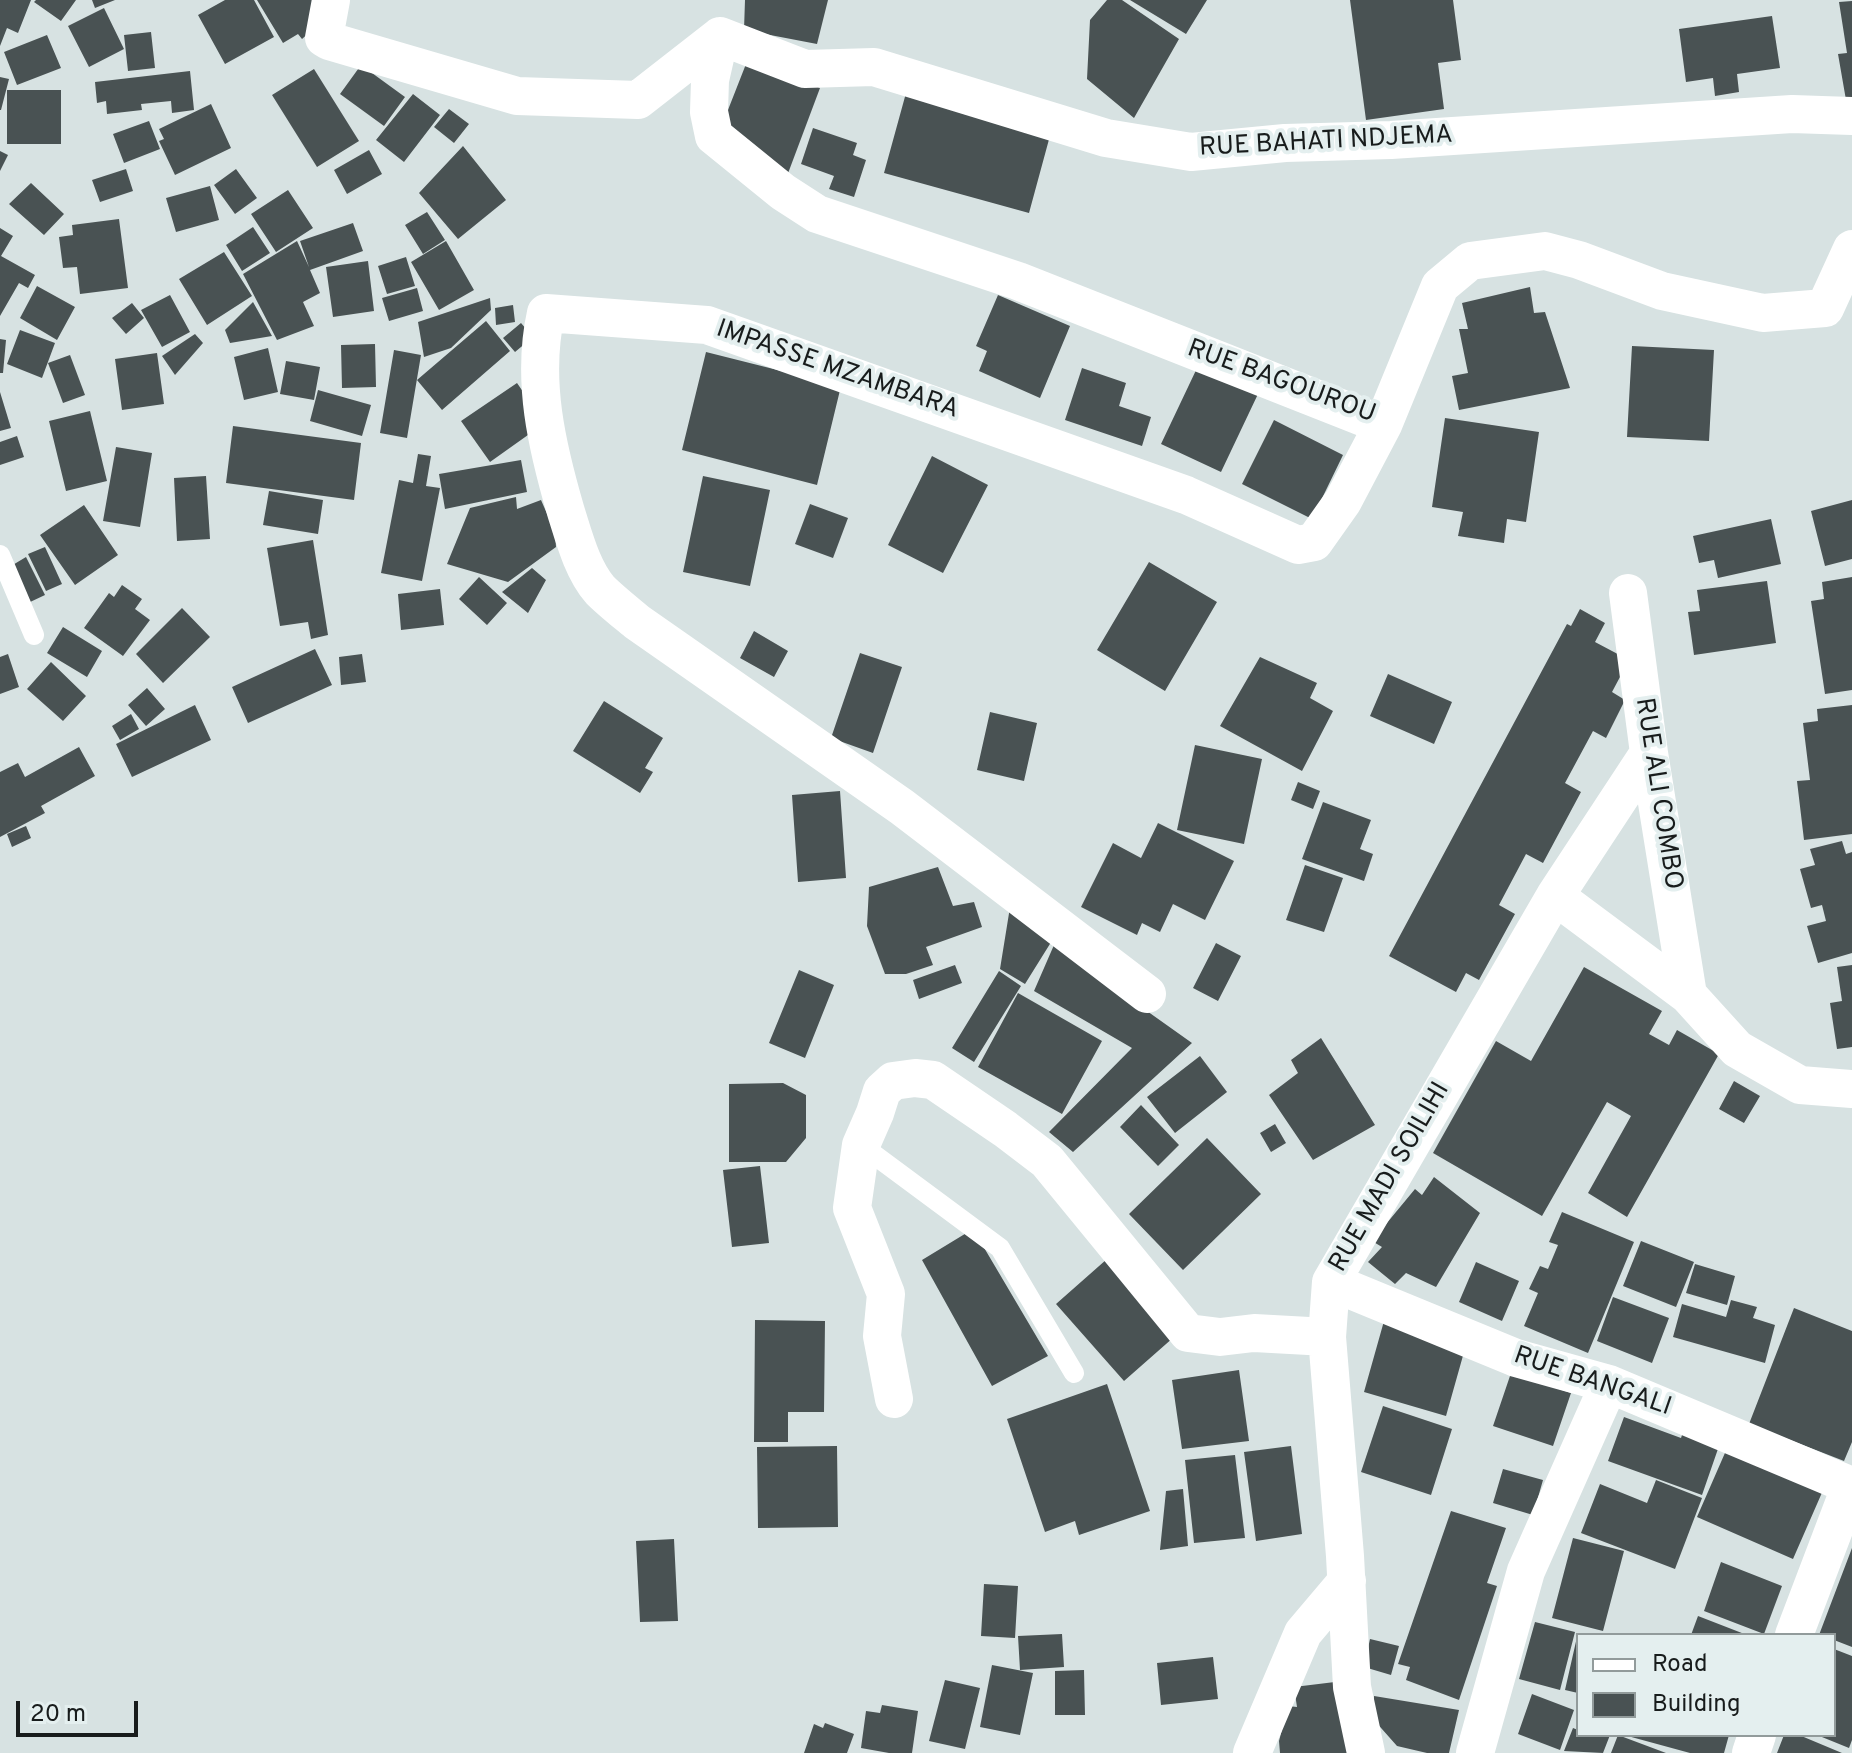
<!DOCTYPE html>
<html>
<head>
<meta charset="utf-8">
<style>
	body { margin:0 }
	#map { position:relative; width:1852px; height:1753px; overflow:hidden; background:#d7e2e2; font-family:Overpass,sans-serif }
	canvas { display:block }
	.legend { position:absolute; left:1576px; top:1633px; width:260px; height:104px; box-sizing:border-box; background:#e4efef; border:2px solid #929b9b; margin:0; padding:10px 14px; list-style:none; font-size:24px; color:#181c1c }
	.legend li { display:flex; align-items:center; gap:16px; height:40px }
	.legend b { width:40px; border:2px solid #929b9b }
	.scale { position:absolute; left:16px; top:1701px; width:122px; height:36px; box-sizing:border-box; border:4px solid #181c1c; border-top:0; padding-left:10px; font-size:24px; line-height:28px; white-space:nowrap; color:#181c1c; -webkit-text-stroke:6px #e4efef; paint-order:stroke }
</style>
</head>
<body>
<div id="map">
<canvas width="1852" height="1753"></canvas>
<ul class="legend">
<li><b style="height:10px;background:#fff"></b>Road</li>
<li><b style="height:22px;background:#495253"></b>Building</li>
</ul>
<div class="scale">20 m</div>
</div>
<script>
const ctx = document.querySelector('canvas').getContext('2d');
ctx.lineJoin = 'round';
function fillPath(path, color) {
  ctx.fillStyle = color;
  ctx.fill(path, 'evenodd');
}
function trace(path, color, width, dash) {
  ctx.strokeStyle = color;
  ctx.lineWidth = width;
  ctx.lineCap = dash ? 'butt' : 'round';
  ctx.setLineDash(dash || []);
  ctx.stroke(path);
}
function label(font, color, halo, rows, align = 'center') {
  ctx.font = font + ' Overpass,sans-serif';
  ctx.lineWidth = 8;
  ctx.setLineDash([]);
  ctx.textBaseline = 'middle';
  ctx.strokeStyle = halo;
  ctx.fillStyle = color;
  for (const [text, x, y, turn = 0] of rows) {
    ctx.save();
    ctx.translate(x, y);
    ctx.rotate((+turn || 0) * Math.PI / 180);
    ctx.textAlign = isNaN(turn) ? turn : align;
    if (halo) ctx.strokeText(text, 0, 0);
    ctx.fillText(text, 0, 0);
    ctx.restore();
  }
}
fillPath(new Path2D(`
	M0,0H31L18,33L7,28L0,46Z
	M36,0H76L61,21L34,2Z
	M92,0H115L95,8Z
	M225,0H254L274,37L225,64L198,15Z
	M257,0H326L323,20L302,39L298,34L283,43Z
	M745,0H828L817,44L744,30Z
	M1107,0H1122L1179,39L1134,118L1087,79L1090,20Z
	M1130,0H1207L1186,34Z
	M1350,0H1453L1461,60L1438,63L1444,109L1366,120Z
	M1852,1V99L1846,100L1838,54L1847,53L1839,2Z
	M104,8L124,49L89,67L68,26Z
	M1772,16L1780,68L1737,74L1739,92L1715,96L1713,78L1686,82L1679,29Z
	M151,32L155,68L128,71L124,35Z
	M47,35L61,68L17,85L4,52Z
	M764,62L820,88L787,176L740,146L726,115L746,64Z
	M361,65L405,97L384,126L340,94Z
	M314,69L359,141L317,167L272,95Z
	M190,71L194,110L172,113L171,101L141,104L142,110L107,114L106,101L97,103L95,82Z
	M0,77L9,79L1,110H0Z
	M7,90H61V144H7Z
	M906,93L1051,132L1029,213L884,173Z
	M413,94L440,115L404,162L376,140Z
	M211,104L231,148L175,175L159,141L164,139L159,129Z
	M449,109L469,124L454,143L434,127Z
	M149,121L160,149L124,163L113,134Z
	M813,128L857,143L853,155L866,160L854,197L829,189L834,176L801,164Z
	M463,146L506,200L458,239L419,193Z
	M369,150L382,174L347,194L334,170Z
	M0,151L8,155L0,171Z
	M126,169L133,191L100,202L92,180Z
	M236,169L257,198L235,214L214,185Z
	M31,183L64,214L44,235L9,204Z
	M210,186L219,220L176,232L166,198Z
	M288,190L313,228L276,252L251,214Z
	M427,212L445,240L423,254L405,225Z
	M119,219L128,288L80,294L77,267L63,268L59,237L73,235L72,225Z
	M353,223L363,251L310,270L320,293L303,302L314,326L277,340L243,274L297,241L309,267L300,241Z
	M253,227L270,253L242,271L226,245Z
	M0,228L13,236L1,256L35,275L28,288L19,283L0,316Z
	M446,241L474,290L439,310L411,262Z
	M224,252L252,296L207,325L179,279Z
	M406,257L415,286L387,294L378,266Z
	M368,261L374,311L333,317L326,267Z
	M37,286L75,307L57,340L20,318Z
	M1530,287L1534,313L1545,312L1570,388L1459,410L1452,376L1468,373L1459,329H1468L1462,303Z
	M417,288L423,311L389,321L382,298Z
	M170,295L190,332L162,347L141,310Z
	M998,295L1070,326L1040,398L979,371L987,351L976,346Z
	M490,298L491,310L451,348L424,357L418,322Z
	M253,302L272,336L230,343L225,330Z
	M132,303L144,318L126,334L112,318Z
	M513,305L515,322L496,325L495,308Z
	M486,321L510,351L442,410L417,380Z
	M521,323L533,337L515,352L503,338Z
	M20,330L55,343L42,378L7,364Z
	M195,334L203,343L175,375L162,356Z
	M0,339L6,340L3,373H0Z
	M375,344L376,387L342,388L341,345Z
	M1632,346L1714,350L1709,441L1627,437Z
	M268,348L278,392L244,400L234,357Z
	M394,350L421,355L407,438L380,433Z
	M706,352L841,386L817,485L682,450Z
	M157,353L164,404L122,410L115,359Z
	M70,355L85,395L63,403L48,363Z
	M286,361L320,367L314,400L280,394Z
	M1198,366L1258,394L1221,472L1161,444Z
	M1082,368L1126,383L1119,406L1151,417L1142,446L1065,420Z
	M517,383L535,409V430L490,462L461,421Z
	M318,390L371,405L362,436L310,421Z
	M0,392L11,428L0,431Z
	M90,411L107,481L66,491L49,421Z
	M1445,418L1539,432L1526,522L1507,519L1504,543L1458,536L1463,512L1432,507Z
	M1274,420L1343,455L1312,519L1242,484Z
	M233,426L361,443L354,500L226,483Z
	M17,436L24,457L0,465V442Z
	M116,447L152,453L140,527L103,521Z
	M418,454L431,456L426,486L440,488L422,581L381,573L399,480L413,483Z
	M932,456L988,485L943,573L888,545Z
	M521,460L527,492L445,509L439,474Z
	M206,476L210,539L177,541L174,478Z
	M703,476L770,490L750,586L683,572Z
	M269,491L323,500L318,534L263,525Z
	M516,497L517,509L541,500L555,532L556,547L508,582L447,564L470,508Z
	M1852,500V559L1825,566L1811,511Z
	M810,504L848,518L833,558L795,544Z
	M84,505L118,555L75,585L40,535Z
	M1771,519L1781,564L1718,578L1714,560L1699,563L1693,536Z
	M313,540L328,635L311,639L308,622L280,626L267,548Z
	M45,547L62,584L46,591L28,554Z
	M26,557L45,595L28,603L11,566Z
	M1149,562L1217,602L1165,691L1097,650Z
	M532,568L546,580L528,613L502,592Z
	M479,577L507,603L487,625L459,599Z
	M1852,577V690L1825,694L1811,601L1824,599L1822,582Z
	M1767,581L1776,643L1694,655L1688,612L1700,611L1697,590Z
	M122,585L142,599L135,609L150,620L123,656L84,628L109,593L114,597Z
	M440,589L444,625L401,630L398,594Z
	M182,608L210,637L163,683L136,654Z
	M1580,609L1605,623L1595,642L1629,660L1612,692L1625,700L1606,738L1593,731L1565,783L1581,792L1543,863L1526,854L1499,905L1515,914L1479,980L1466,973L1456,992L1389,956L1567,624L1571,626Z
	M63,627L102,651L87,677L47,653Z
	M754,631L788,651L774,677L740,658Z
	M315,649L332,685L248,723L232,687Z
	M860,653L902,667L873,753L831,738Z
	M8,654L19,687L0,694V657Z
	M362,654L366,682L341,685L339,657Z
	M1260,657L1317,683L1310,698L1333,711L1302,771L1220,726Z
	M51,662L86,696L63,721L27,689Z
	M1388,674L1452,702L1434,744L1370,716Z
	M147,688L165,709L146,726L128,705Z
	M604,701L663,738L645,768L653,772L640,793L573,751Z
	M195,705L211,740L132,777L116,744Z
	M1852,705V834L1804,840L1797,781L1810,780L1803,723L1818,721L1817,709Z
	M990,712L1037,723L1024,781L977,770Z
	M131,714L139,729L120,740L112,726Z
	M1195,745L1262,759L1244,844L1177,830Z
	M79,747L95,776L41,806L45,813L0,837V772L18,763L25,777Z
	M1298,782L1320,791L1313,809L1291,800Z
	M840,791L846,878L798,882L792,795Z
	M1323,802L1371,820L1360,849L1373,854L1364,881L1302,859Z
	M1158,823L1234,861L1205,920L1173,904L1160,932L1142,923L1137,935L1081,907L1113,843L1141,858Z
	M26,826L31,838L12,847L7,834Z
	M1842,841L1846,854L1852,852V953L1818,963L1807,926L1826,921L1822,905L1811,908L1800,869L1815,865L1810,849Z
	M1305,865L1343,878L1324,932L1286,920Z
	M938,867L953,906L974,902L982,927L926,947L933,965L906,974H885L867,926L869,887Z
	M1011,901L1058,931L1025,984L1000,969Z
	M1216,943L1241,956L1218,1001L1193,988Z
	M1054,945L1192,1043L1073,1152L1049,1132L1132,1048L1034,991Z
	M955,965L962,983L919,999L913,980Z
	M1852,965V1047L1837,1049L1830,1003L1842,1001L1837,967Z
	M1584,967L1662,1011L1649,1034L1669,1045L1677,1030L1719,1054L1627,1217L1588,1193L1631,1116L1607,1102L1542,1216L1433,1153L1496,1041L1531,1061Z
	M799,970L834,985L805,1058L769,1043Z
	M999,971L1021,986L974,1062L952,1048Z
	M1018,993L1102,1041L1062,1114L978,1067Z
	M1321,1038L1375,1125L1313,1160L1269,1095L1298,1073L1291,1060Z
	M1200,1056L1227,1092L1175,1133L1147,1097Z
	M1734,1081L1760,1096L1744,1123L1719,1109Z
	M783,1083L806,1095V1138L786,1162H729V1084Z
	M1141,1105L1179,1145L1158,1166L1120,1127Z
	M1275,1124L1286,1143L1271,1152L1260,1133Z
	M1207,1138L1261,1194L1183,1270L1129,1214Z
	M760,1166L769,1243L732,1247L723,1170Z
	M1434,1177L1480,1213L1436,1287L1406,1273L1395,1284L1368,1262L1382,1247L1372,1241L1415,1189L1422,1195Z
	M1562,1212L1634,1242L1588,1353L1524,1326L1538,1293L1529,1289L1540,1266L1548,1269L1558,1245L1549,1242Z
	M973,1229L1048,1356L992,1386L922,1260Z
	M1641,1241L1694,1262L1676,1307L1623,1286Z
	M1107,1259L1174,1337L1124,1381L1056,1304Z
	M1476,1262L1519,1281L1502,1321L1459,1302Z
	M1695,1264L1735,1276L1727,1305L1686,1293Z
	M1613,1297L1669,1318L1652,1363L1597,1341Z
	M1731,1300L1757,1307L1753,1318L1775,1325L1765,1363L1673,1337L1682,1304L1726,1317Z
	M1794,1308L1852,1331V1442L1844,1461L1749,1424Z
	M755,1320L825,1321L824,1412H788V1442H754Z
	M1384,1321L1466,1345L1446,1416L1364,1392Z
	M1239,1370L1249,1441L1182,1449L1172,1380Z
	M1511,1373L1571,1393L1553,1446L1493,1426Z
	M1107,1384L1150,1511L1079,1535L1075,1521L1045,1532L1007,1419Z
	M1383,1406L1452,1429L1431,1495L1361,1472Z
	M1624,1417L1681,1438L1683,1432L1719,1446L1702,1495L1608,1461Z
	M837,1446L838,1527L758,1528L757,1447Z
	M1291,1446L1302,1534L1256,1541L1244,1452Z
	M1728,1446L1824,1488L1793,1559L1697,1517Z
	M1235,1455L1245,1538L1194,1543L1185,1460Z
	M1503,1469L1543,1480L1533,1515L1493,1503Z
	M1656,1480L1702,1498L1675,1569L1581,1533L1600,1484L1647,1503Z
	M1183,1489L1188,1546L1160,1550L1166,1491Z
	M1451,1511L1506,1528L1487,1583L1497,1586L1459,1700L1406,1680L1410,1667L1398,1664Z
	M1573,1538L1624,1551L1603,1631L1552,1618Z
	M674,1539L678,1621L640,1622L636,1541Z
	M1852,1548V1647L1834,1640V1635H1819Z
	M1721,1562L1782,1586L1764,1634L1704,1611Z
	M984,1584L1018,1586L1015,1638L981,1636Z
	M1698,1616L1747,1635H1691Z
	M1535,1622L1575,1632L1560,1690L1519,1679Z
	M1062,1634L1064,1667L1020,1670L1018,1636Z
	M1577,1637H1578V1693L1565,1690Z
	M1370,1639L1399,1646L1391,1675L1364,1667Z
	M1834,1649L1852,1656V1740L1849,1748L1817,1735H1834Z
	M1213,1657L1218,1699L1161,1705L1157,1663Z
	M992,1665L1033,1673L1020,1735L980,1727Z
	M1084,1670L1085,1715H1055V1671Z
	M945,1680L980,1688L965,1749L929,1741Z
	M1343,1681L1354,1753H1280L1279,1741L1288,1706L1297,1707L1294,1687Z
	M1532,1694L1574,1710L1560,1750L1518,1734Z
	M1374,1696L1459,1710L1449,1753H1427L1397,1746L1374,1720Z
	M882,1705L918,1711L912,1753H889L861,1748L866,1711L880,1713Z
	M825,1723L854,1734L847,1753H804L814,1724L823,1728Z
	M1573,1728L1578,1730V1735H1610L1603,1753L1564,1751Z
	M1618,1735L1666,1753H1611Z
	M1624,1735H1729L1724,1753H1690Z
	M1784,1735H1799L1842,1753H1777Z`), '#495253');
trace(new Path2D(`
	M0,555L34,635
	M861,1145L1000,1248L1074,1373`), '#fff', 20);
trace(new Path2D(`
	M331,0L324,38L329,41L517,96L638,100L720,36
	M720,36L710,80L709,112L714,136L783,192L817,214L1018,281L1383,425L1440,286L1470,261L1545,251L1579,260L1662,291L1763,313L1825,308L1852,249
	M720,36L805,69L874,67L1106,138L1191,152L1285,143L1391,140L1792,114L1852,116
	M1628,593L1649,753L1688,995
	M1555,896L1688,995L1737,1049L1800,1085L1852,1089
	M1147,994L902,807L637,622C625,612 611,601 600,590C582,569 574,537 566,512C547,447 531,380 546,313L707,325L1186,495L1298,545L1314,542L1343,501L1383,425
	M1331,1282L1516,1358L1609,1384L1852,1486
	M894,1399L882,1336L886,1294L852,1208L861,1145L875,1113L882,1091L893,1081L915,1078L933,1080L1005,1129L1047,1161L1188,1333L1220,1337L1254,1333L1327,1337
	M1794,1635L1851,1485
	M1252,1753L1303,1633L1347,1581
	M1366,1753L1352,1687L1345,1556L1327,1337L1331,1282L1555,896L1649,753
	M1475,1753L1526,1571L1609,1384
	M1751,1753L1757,1735`), '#fff', 38);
label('26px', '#181c1c', '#e4efef', [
	["RUE BAHATI NDJEMA",1326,143,-3],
	["IMPASSE MZAMBARA",837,371,19],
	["RUE BAGOUROU",1281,383,20],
	["RUE ALI COMBO",1657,794,81],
	["RUE MADI SOILIHI",1391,1178,-60],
	["RUE BANGALI",1592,1383,19]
]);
</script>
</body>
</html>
